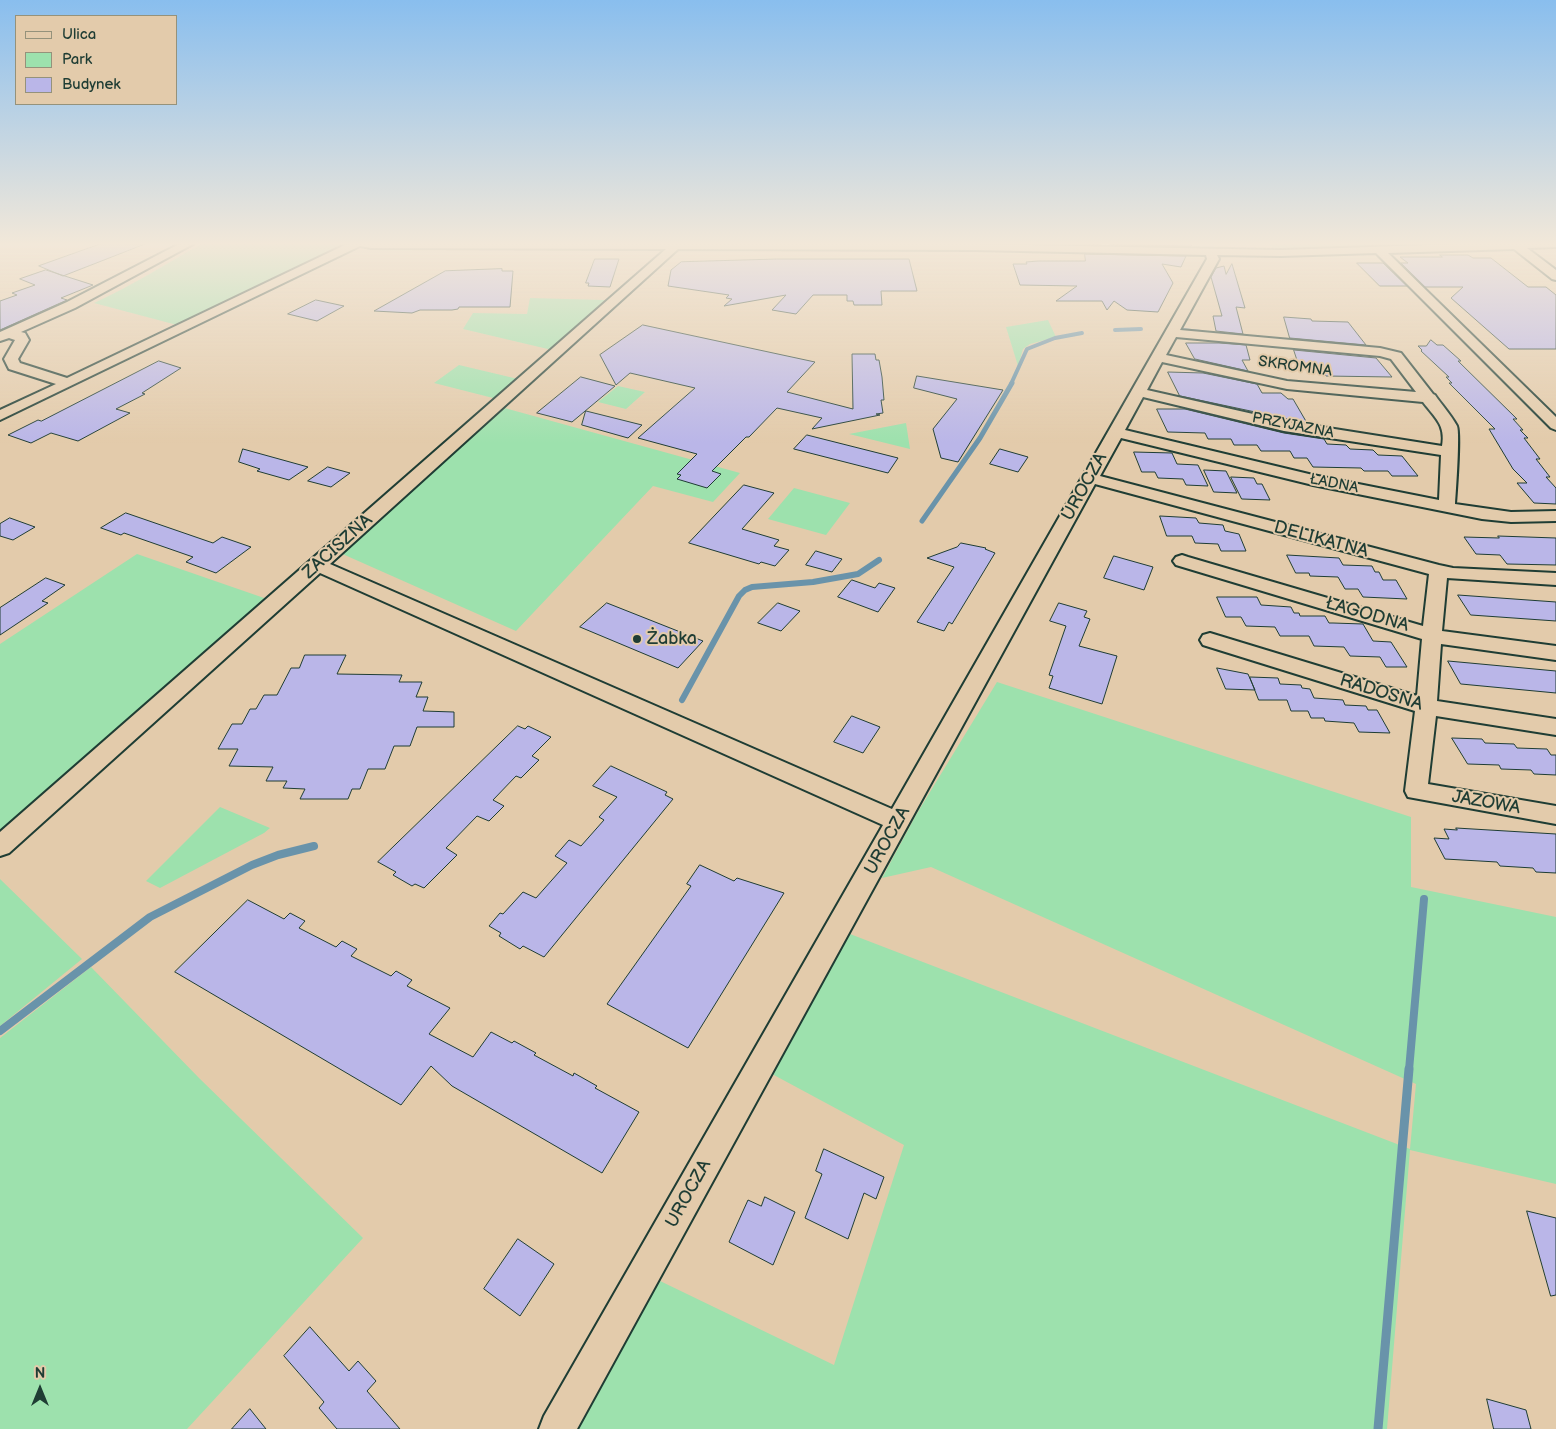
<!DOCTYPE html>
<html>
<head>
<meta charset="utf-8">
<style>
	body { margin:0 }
	#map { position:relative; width:1556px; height:1429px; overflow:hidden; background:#e3cbab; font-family:"Balsamiq Sans",sans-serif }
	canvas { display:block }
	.legend { position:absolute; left:15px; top:15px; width:162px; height:90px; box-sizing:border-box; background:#e3cbab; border:1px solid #95927b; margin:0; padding:6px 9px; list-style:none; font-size:15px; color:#1f3d34 }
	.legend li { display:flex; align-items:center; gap:10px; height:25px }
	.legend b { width:25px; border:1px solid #95927b }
	.north { position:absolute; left:15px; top:1364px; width:50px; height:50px; -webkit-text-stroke:4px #e3cbab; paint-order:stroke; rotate:0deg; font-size:14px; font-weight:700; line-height:20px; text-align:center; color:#1f3d34 }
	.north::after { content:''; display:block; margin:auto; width:18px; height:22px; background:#1f3d34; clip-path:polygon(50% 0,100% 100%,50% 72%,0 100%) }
</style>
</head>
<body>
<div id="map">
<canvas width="1556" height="1429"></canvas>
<ul class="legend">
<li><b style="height:6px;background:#e3cbab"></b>Ulica</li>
<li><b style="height:14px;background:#9de1ad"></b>Park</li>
<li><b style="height:14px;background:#bab6e8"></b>Budynek</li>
</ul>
<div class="north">N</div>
</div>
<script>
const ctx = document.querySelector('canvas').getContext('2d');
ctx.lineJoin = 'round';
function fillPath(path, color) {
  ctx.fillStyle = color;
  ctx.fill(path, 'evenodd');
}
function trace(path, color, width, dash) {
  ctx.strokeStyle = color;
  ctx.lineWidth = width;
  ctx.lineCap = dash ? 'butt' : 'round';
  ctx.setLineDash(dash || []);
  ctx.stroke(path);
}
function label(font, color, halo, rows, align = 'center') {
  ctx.font = font + ' "Balsamiq Sans",sans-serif';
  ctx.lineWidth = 4;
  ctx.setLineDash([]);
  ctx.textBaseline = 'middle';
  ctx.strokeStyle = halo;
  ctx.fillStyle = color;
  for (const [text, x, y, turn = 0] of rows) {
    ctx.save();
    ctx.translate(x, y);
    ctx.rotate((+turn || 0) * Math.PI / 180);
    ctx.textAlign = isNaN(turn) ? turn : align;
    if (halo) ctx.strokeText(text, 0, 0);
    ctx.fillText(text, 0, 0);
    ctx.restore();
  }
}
fillPath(new Path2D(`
	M203,243H348L177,325L94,303C132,286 167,263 203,243Z
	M1267,243H1479L1274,249Z
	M530,298L605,300L608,301L552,350L463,329L473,313L527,314Z
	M1048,320L1056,337L1030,344L1023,349L1018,366L1006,327Z
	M459,365L518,379L497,399L434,383Z
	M618,386L645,392L626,409L598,402Z
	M501,407L740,473L713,502L653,486L516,631L338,552Z
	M906,423L910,449L849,434Z
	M794,488L850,503L826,535L768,519Z
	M137,554L267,599L0,837V644Z
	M997,682L1411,817V887L1556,917V1184L1410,1150L1387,1429H575L658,1280L834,1365L904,1145L772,1074L850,934L1410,1149L1416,1084L931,867L882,878L916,815Z
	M220,807L270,828L264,833L160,888L146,881Z
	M0,879L82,959L0,1026Z
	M91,967L199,1078L363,1238L187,1429H0V1038Z`), '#9de1ad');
trace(new Path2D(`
	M1115,330L1141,329
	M1183,330L1201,332
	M1011,384L1027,349L1055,338L1082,333`), '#6993aa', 4);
trace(new Path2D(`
	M922,521L980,438L1012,383
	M877,561L879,560`), '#6993aa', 5);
trace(new Path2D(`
	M682,700L739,596L745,590L752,587L813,582L858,574L879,560`), '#6993aa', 6);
trace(new Path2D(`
	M0,1031L150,917L252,865L278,855L314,846
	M1409,1070L1424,899`), '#6993aa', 8);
trace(new Path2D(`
	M1378,1429L1409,1069`), '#6993aa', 9);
const building = new Path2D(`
	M103,243L145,244L63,276L39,266Z
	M1085,243H1193L1191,246Z
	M1085,254L1186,256L1181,267L1162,264L1173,283L1158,312L1127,310L1114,301L1107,310L1102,301H1056L1077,286L1020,285L1013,264H1027L1026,262L1038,261H1085Z
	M1440,255H1468L1473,258H1491L1528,287H1546L1556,295V349H1509L1451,298L1463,287H1425L1401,263H1408L1400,257H1442Z
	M595,259H619L610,287L588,286L589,283H586Z
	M777,259H909L917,291H881L882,305H854L853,301H847V295H813L796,314L772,310L786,295L724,306L732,299L726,298L729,295L668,286L671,270L681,262Z
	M1357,263H1383L1407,286H1380Z
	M1232,264L1245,308L1236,307L1243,334L1216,331L1213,316H1222L1211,277L1216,268L1224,266L1226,274Z
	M502,269V271H513L510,307H459L458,309L452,310H420L412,313L374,311L445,271Z
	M46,270L93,285L61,298L67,300L0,330V301L17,295L12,293L35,285L20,279Z
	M316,300L344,306L317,321L288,314Z
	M1284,317L1311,319L1312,321L1348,322L1366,345L1290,338Z
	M643,325L815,362L787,392L853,409L852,354H875L876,360H879L882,377L884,400H881L883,413L876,414L880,415L812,429L822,418L777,408L749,437H746L712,471L721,474L707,488L677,479L681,475L677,474L697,454L638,438L695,388L630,373L616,385L600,355Z
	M1431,340L1437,345H1443L1461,361H1458L1517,419H1513L1523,430H1520L1528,438H1524L1540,459H1536L1550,477H1546L1556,488V504L1534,503L1517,483H1527L1513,469L1489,429H1495L1449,383H1452L1446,377H1449L1421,351L1422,350L1418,346H1426Z
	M1186,343H1219L1246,345L1250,360H1242L1248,371L1195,359Z
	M1294,350L1376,358L1392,377L1326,376L1318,366H1306L1303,362H1298Z
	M159,361L181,368L142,393L145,394L116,409L130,413L78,441L51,433L31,443L8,435L38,420L41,421Z
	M1168,372L1203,373L1257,384L1262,393H1281L1288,399H1293L1307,423L1180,396Z
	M917,376L1003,390L958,462L941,458L933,429L957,399L914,388Z
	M581,377L615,386L572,422L537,413Z
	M1157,409H1185L1284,433L1324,439L1327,444L1346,445L1350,449L1373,450L1378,455L1402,456L1418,476H1392L1388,471H1364L1361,468L1313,467L1307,458H1294L1290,451H1261L1257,445H1234L1231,439H1208L1205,433L1168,432Z
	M586,411L642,425L628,438L582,425Z
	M807,435L898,458L888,473L794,449Z
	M243,449L308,467L289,480L257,471L260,469L239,462Z
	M1000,449L1028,457L1018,472L990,464Z
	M1134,452L1172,453L1177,464L1198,465L1208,486L1186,485L1183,479L1158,478L1155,472H1142Z
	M328,467L350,473L331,487L308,481Z
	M1204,470L1226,471L1237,493L1214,492Z
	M1231,477L1254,478L1257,484H1262L1270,500L1242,499Z
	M744,485L774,493L742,529L779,540L774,546L789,550L775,566L761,562L759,564L689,543Z
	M126,513L213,543L222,537L251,547L216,573L186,562L193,557L124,533L121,535L101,528Z
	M1160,516L1196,518L1199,523L1223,525L1225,531L1239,534L1246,551H1221L1218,544L1195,543L1192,536H1167Z
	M10,518L35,527L13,540L0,536V524Z
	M1498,536L1556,538V565L1507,564L1500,555L1476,554L1464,537L1499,538Z
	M961,543L986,548L985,549L995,553L952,624L949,622L944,631L917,622L954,567L927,558L957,547Z
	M816,551L842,559L832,572L806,565Z
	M1287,555L1339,558L1343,565L1372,566L1375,572H1379L1383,580H1396L1407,599L1363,597L1358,589H1345L1338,577L1310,576L1309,573H1296Z
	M1114,556L1153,567L1144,590L1104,578Z
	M46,578L65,585L42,601L48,603L0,635V608Z
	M852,580L875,588L879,583L895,588L878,612L838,597Z
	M1458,595L1556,602V621L1471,615Z
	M1217,597H1257L1261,605L1291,607L1294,613H1299L1300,616H1325L1329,623H1333L1363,624L1373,641L1391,642L1407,667H1386L1380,657L1350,656L1344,647L1314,646L1309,636H1280L1275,627L1246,626L1241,617H1226Z
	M607,603L703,641L678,668L580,627Z
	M778,603L800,611L781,631L758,623Z
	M1059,603L1087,611L1084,617L1090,619L1079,646L1117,656L1102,704L1049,688L1053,676L1049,675L1066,626L1050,621Z
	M305,655H346L337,674L402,675L399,682H422L416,697H428L423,711L454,712V727H417L410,746H394L385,769H368L360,789H352L348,799H300L305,789L283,788L287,781H266L273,767L229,766L238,749H218L232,724H242L250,709H256L264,695H277L291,668H299Z
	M1448,661L1556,671V693L1461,684Z
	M1217,668L1248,674L1255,690L1226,689Z
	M1250,677L1278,678L1280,684L1301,685L1302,688L1310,689L1314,698L1343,700L1345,705L1366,706L1368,710H1377L1390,733L1359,732L1354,723L1325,721L1324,718H1311L1308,711H1291L1287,700H1259Z
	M852,716L880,727L863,753L834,742Z
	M518,726L525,729L528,726L551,737L532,756L539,760L521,778L516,776L493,800L504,806L489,821L477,816L446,848L457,855L424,888L415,884L412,886L393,875L396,872L378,862Z
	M1452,738L1482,739L1485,743L1514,744L1517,748L1547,749L1551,755H1556V775L1534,774L1531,770L1501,769L1499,765L1468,764Z
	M611,766L667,792L665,795L673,799L544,957L523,946L520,949L499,936L501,933L489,926L500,913L503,914L523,892L536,898L567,863L555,856L569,840L581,846L604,820L599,817L617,797L593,786Z
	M1456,828L1556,834V873L1536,872L1533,868L1500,866L1497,862L1445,859L1434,838L1449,839L1444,829L1457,830Z
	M700,865L734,881L737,878L784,893L688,1048L607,1004L691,886L687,884Z
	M248,900L284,919L290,913L305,921L299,928L336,947L342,941L357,949L351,956L391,976L396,971L412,980L407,986L450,1008L429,1034L473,1057L491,1032L512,1043L514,1041L536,1053L534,1055L573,1076L574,1073L597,1086L595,1088L639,1112L602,1173L452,1086L431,1066L401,1105L175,972Z
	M824,1149L884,1177L876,1199L864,1193L848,1239L805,1218L822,1174L816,1171Z
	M765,1197L795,1212L773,1265L729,1242L748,1200L761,1206Z
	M1527,1211L1556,1218V1295L1551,1296Z
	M518,1239L554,1264L520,1316L484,1289Z
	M310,1327L349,1371L358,1361L376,1381L367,1391L400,1429H337L319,1408L324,1402L284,1356Z
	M1487,1399L1526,1410L1531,1429H1494Z
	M250,1409L266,1429H232Z`);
fillPath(building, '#bab6e8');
trace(building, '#1f3d34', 1);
const minor = new Path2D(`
	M181,243H195L75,308L21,332L25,333L29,340L18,359L20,363L67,378L349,243L975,244L1281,250L1485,243H1556V247L1527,248L1556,270V280L1552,279L1514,249L1388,253L1556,417V430L1551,428L1376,253L1281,256L1217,255L1219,259L1180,330L1380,348L1401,353L1433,394L1435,395C1441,404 1451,415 1457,426C1460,433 1456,491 1455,504L1511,512L1556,511V521L1511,522L1482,519L1313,485L1121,438L1100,476L1439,565L1453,568L1556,573V585L1447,578L1442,631L1556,646V660L1441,644L1437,701L1556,719V735L1436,716L1428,784L1556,806V824L1408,797L1405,791L1415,711L1203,645L1200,640L1203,635L1210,633L1417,696L1422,639L1176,565L1173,561L1176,557L1182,555L1188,557L1423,626L1429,574L1095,484L577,1429H539L544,1416L883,825L320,573L9,853L0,856V832L666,249L371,248L360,246L0,420V410L56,384L9,369L4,359L15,340L9,338L0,341V332L67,302ZM678,249L975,250L1206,255L1207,259L892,809L330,564ZM1176,337L1380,356L1391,359L1416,392L1287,381L1166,355ZM1162,362L1287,389L1423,402C1435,418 1446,425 1442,446L1284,421L1147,390ZM1143,397L1284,431L1441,455L1439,500L1313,475L1125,430Z`);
trace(minor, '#1f3d34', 4);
fillPath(minor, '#e3cbab');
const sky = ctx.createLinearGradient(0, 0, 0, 443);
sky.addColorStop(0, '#89beee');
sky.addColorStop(0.55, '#f2e8d9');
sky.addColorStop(1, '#f2e8d900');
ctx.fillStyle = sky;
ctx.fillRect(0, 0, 1556, 443);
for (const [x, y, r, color] of [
	[637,639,5,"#1f3d34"]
]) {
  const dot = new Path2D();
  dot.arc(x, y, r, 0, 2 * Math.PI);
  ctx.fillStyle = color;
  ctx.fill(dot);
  trace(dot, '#e3cbab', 2);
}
label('15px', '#1f3d34', '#e3cbab', [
	["SKROMNA",1295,367,8],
	["PRZYJAZNA",1293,426,11],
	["ŁADNA",1334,484,11]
]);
label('18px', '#1f3d34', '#e3cbab', [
	["UROCZA",1085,487,-61],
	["DELIKATNA",1321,540,15],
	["ZACISZNA",338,547,-42],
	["ŁAGODNA",1367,615,16],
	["RADOSNA",1381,693,17],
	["JAZOWA",1486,803,10],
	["UROCZA",888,841,-61],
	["UROCZA",689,1194,-61]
]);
label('18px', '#1f3d34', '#e3cbab', [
	["Żabka",647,639]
], 'left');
</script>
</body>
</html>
